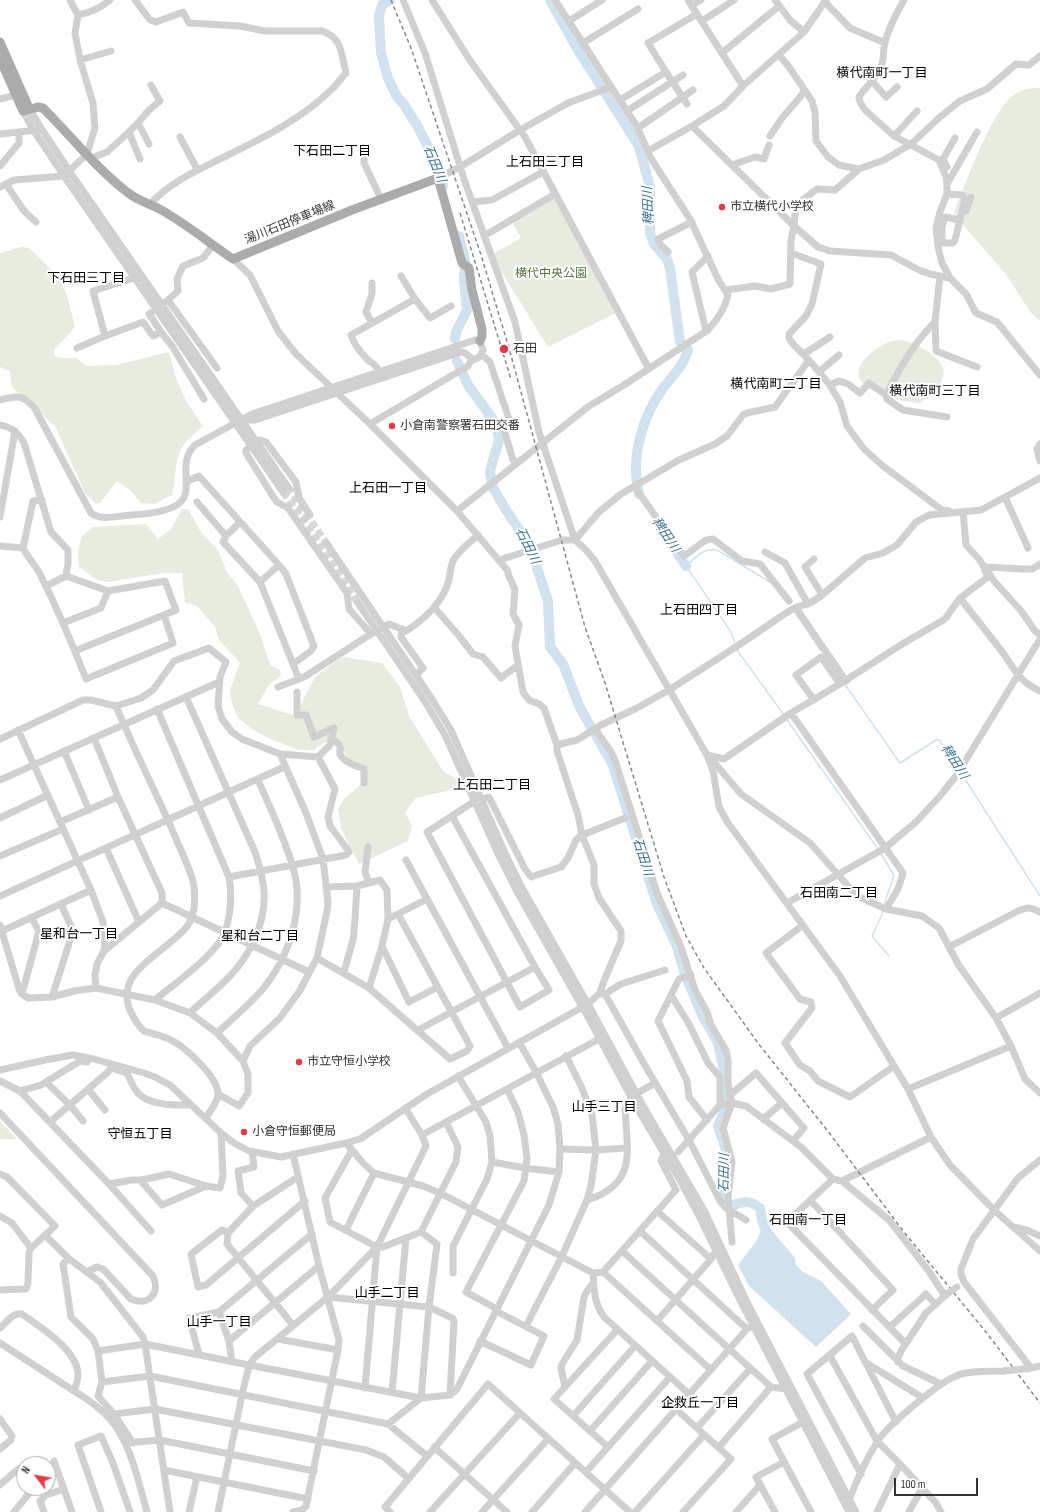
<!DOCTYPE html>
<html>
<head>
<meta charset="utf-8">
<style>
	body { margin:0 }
	#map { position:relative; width:1040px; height:1512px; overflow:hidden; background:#fff; font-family:"Sofia Sans Condensed",sans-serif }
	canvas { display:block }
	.north { position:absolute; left:16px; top:1456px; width:40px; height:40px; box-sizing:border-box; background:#fff; border:1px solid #adadad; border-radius:50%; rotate:301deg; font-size:11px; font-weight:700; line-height:16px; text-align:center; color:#333 }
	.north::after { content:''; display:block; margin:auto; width:14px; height:18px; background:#e63946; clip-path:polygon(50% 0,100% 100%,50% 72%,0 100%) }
	.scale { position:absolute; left:894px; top:1478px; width:84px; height:18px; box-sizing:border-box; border:2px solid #333; border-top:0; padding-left:5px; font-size:12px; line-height:14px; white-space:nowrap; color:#333; -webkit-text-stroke:3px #fff; paint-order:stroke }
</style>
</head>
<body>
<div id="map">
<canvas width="1040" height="1512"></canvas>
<div class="north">N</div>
<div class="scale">100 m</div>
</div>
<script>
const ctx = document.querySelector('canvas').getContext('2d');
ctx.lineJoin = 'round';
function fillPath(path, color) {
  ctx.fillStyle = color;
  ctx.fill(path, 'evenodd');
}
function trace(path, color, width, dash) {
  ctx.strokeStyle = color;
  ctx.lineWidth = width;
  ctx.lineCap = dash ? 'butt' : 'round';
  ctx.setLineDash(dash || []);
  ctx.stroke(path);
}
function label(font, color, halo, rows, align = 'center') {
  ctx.font = font + ' "Sofia Sans Condensed","Noto Sans JP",sans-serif';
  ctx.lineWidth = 4;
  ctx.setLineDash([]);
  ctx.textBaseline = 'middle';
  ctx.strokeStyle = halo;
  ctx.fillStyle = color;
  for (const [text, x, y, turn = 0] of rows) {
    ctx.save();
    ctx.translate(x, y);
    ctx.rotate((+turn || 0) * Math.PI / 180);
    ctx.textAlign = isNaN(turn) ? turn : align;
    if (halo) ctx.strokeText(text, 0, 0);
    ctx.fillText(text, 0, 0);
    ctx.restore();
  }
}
fillPath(new Path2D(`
	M1040,88V321L1031,313L1005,273L956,217L954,213C965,185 991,111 1014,95C1021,89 1031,88 1040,88Z
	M555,194L618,312L548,347L491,255L521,238L511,220Z
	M21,247L29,248L37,255L59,278L67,295L75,327L54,350V356L61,358H76L86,366L117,365L169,352L176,378L186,401L203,426C198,431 192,435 187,441C173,455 177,477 172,495L155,504L141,503L130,490L117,481L100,503H95L85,493L55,426L12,387L10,371L0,367V253Z
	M902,340C912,342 921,347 930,353C957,372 939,388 920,403C904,402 865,395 859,377C855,362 880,344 892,341C895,340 899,341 902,340Z
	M182,509H188L201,532L218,550L227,572L238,586L260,634L266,653L271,666L280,670L281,675L269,685L258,704L296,716L304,698L315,677L332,664L343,657L382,663L400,687L409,716L443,771L461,782L456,789L416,798L405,812L412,826L408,841L359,864L341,829L338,809L345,798L358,787L365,777L367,768L349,758L334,741L324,743L313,750H298L266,737L249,727L238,718L232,703L230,690L240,663L219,640L215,627L196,605L185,603L182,573H163L109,582L97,580L79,567L78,550L82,536L93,527L146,524L158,539L171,529Z
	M0,1121L17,1139H0Z`), '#e6ecdf');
fillPath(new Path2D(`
	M768,1226L795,1258L796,1265L803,1272L821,1281L851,1314L816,1347L749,1286L738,1265Z`), '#cfe2ee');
trace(new Path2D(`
	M794,611L821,651
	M735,644L731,632L686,566C695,558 704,547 717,550L770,582
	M737,650L784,715
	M844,683L900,763L936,740H939L958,768
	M787,720L878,849
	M961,773L1040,896
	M881,854L894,875L884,905
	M883,910L881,917L872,936L889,956`), '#cfe2ee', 1.5);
trace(new Path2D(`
	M390,0L382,5L379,16L381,53L388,78L396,95L405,106L418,127L435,161L443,186
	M550,0L578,50L639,146L650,187V233L654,244L667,259L670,268L680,342L688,350C683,367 671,377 661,391C645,414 635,445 636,473C636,480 638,487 639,494
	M455,339L456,332L467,310L464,280L465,260L459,236
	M457,361L468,385L497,425L499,440L490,471L492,486L506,510L527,541L534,559L548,601L550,647L563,664L580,708L612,763L657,904L676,944L685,974L703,1017L718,1043L724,1071L726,1109L718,1126L726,1150L728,1167L724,1198L730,1206C743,1202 749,1199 760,1208L762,1220L766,1231L762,1241
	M666,536L686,566`), '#cfe2ee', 10);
trace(new Path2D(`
	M288,487L327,544
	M283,492L323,548L358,603`), '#d6d6d6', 7, [7, 3.5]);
trace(new Path2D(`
	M135,0L150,20L156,22L183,12L189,23L240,26L265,31H322C343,38 341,54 346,73C341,78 337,85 332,89C302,119 261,139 224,157C198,170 170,182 150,204
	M403,0L425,53L464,179L515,322L539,432L575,540
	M432,0L469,59L525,137L649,369
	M688,0L743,86
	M775,0L790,20L804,32
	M904,0C896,14 889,27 885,42C883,49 884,57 882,64C878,77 866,86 859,97L860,102L865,110L894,136L939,160L946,177L947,184V194L940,212L936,228L938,247L942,263L950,278L966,294L976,313L997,322L1040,375
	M825,2L850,28L885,43
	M692,5L701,0
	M78,15C91,13 100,8 110,0
	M569,21L602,0
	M702,21L734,0
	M583,43L638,9
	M722,53L779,6
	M779,55L789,67L812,101L815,112L816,141L828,157L839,165L859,169
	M80,60L111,51
	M666,72L687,104
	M872,81L886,97L897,87
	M0,99L16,95
	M620,100L666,72L648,43L697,14
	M29,108L41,128L70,172L288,487
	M23,111L34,131L64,176L283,492
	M627,111L683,75
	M138,123L149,110L160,101L151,85
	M692,126L794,226L818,247L830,251L891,255L919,270L930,274L950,278
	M638,128L693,90
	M129,132L138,123L149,144
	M0,134L37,130
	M770,136L782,118L801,96L804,90
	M894,136L917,111
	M180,137L197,169
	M364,151V163L381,199
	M648,151L692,126L724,106L743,86L804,32L826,0
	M92,158L107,152L129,132L140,159
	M732,165L755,157L764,159L769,145
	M0,166L19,143V132
	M947,167L943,159L955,138
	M438,178L460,167L520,130L568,103L611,87
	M6,184L24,211L36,222
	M947,184L977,132
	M0,187L14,180L64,176L87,154L95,128L93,103L80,60L75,33L78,15L70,0
	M947,194L962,195L965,199L955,240L953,243H942V227L945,217L955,219L960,221
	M472,202L492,200L543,172
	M966,211L971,197
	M484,236L555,194
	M668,252L660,244L658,239L692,222
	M791,253L821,264L812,304L806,316L789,334V338L793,344L809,360L829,384L840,402L847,426L864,449L883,466L942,510L949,511
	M401,276L415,299
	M726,290L755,286L771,289L790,284L791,240L794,226L796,205L817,189L835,190L859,169L884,160L911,144L940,117L960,101L987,89L1016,64L1029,65L1040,56
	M168,300L178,291L177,279L183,266L203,258L213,245
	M935,322L936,351L977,367
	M372,323L366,312L372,294V283
	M706,331L692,272L708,256
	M161,332L172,346L204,399
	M105,336L143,322L153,336L161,332L149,314L168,300L217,368
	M77,348L105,336L93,291L134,278
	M481,354L490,362L509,419L504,430L513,460L516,462
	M804,354L830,337
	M379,372C377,365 373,364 368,360C360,352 354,345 351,335L415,299L430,318L451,306
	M819,372L839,355
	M830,385L839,381L848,384L860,393L869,383L886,395L887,399L903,410L947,417
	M886,395C900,369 914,342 935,322L940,276
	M0,400C16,396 22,394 34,407L91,513C101,521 117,516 130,515C144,514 162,513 175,506C199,494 174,465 195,445L252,414L475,340L480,341L483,350C481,356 478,360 472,359L465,353L461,352L255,420H241
	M370,424L468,366L472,359
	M0,425C12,428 18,432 24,443L51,532L68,550V563L66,576
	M257,443L260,440L266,442L296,482L299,498L310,515L299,523
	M1040,444L1037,449L1040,461
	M251,446L246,450V453L274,498L277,502L288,508L347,593L349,609L371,634L389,624L406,631C422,621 440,605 447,586C451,577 449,568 454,559C460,550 470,542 478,535
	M186,482L199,476L279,565L286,574L314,646L311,651L293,664
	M634,486L684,556L706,540L713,539L742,561L760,564L789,601
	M1005,497L1028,548
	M42,500L33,501L23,548C28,558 35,565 40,574C57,608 72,643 86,679L173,643L164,615
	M197,502L226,536L240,522
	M457,511L589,406L624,385L708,330C718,319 725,309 728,295L718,279L690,219L650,157L648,151L636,125L555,0
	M959,512H963L966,545L978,558L995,582L1022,612L1035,631L1040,635
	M0,517L15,431
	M226,536L223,542L260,582L279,565
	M575,540L599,512L621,494L679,460L715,444L727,436L743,415L747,413L775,407L809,360
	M327,544L430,696L451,730L504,851L521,886L593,1013L642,1104L704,1210L746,1300L856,1512
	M0,546L23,548
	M765,552L785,563L808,604
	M814,559L805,567L822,595
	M499,560L562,540H575L586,550L595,561L707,755L713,771L719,807L728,823L840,976L908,1089L931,1137L950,1165L995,1211L1040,1251
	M984,567L1024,569H1032L1040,564
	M260,582L299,679L278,687
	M46,586L66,576L108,591L165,581L176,610L75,651
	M960,598C973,615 987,632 1000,649C1015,668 1016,680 1040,691
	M358,603L424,700L445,735L499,856L516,890L588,1017L637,1108L681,1182L698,1214L739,1298L849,1512
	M434,607L460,637L473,654L483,657L501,678L518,665
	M796,608L846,681
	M63,623L101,608L108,591
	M402,629L401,637L423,668L416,675
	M299,679L304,677L371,634
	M297,692V715H306L314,737L334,728L330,745L318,757
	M186,697L255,852C259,864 263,877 264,891C266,923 251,954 229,977C217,990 203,1000 190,1013
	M814,700L796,675L821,657L840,684
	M116,706C133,747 153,787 171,827C178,845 188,863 193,881C195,889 195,899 194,908C193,914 192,920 188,925C170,951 115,969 129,1008C133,1017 137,1025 144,1031C153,1034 165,1036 173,1041C187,1049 218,1077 218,1094C218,1102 210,1111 206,1118
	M791,713L903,873L898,889L886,909
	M595,729L610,750L615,760L657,893L681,947L695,990L707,1012L711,1025L726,1050L728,1060V1084L732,1103L723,1128L732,1162L728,1197L732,1242
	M18,730L91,890L103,922L105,941L104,951L97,964L95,975L96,988
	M94,738L118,797L162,893V903
	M0,739L83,700H91L116,706L141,698L153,690L174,661L209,648L226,662L220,677L218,706L222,719L232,732L242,739L280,754L318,757L335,789L328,817L330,826L348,850L349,852L346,855L229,877
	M331,739C334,741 339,743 340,747C341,750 339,750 340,754C343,762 357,766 364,769V783
	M557,745L577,740L601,725L637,708L669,690L742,643L783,615L794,608L810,603L821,596L865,558L883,553L897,545L916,522L929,515L981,510L1040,478
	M64,751L89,810
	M708,755L724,759L791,713L840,684L899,646L945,619L960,598L988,577L985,571
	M712,760L741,794L810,843L857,896L886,909L922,916L939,928L958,964L996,1018L1011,1046L1025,1079L1040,1093
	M0,780L219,682
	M482,799L489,797L525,869L531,877L561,867L568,858L576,840L582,835L625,818
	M452,816L535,967L549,990L520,1007L427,832L475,801
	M0,818L48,795
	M60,822L118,797
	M368,847L365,872L369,883
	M106,848L139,922
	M0,856L63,829
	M406,860L508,1048
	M326,887L357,886L380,880L387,890L388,919L382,946L369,988
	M0,896L284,767
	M162,903L309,972
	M787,903L885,848L916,822L940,796L956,776L1040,639
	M388,919L427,899
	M0,925L19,989L22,994L28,998L52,997L74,991L96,988L155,1000L190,1013L217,1033L243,1061L248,1074V1093L239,1106L218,1094
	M803,925L766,953L800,999L811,1002L812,1008L785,1043L800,1065L810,1071L818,1081L850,1097L894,1066
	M2,931L91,890
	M382,946L409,1002L438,987
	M949,947L1018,911C1028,907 1031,907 1040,912
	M104,951L162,903
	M317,958L369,988L450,1059L467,1051L470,1046L398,914
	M344,972L353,940L355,919L357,886
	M22,994L39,931L31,917
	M599,994H605L643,1062L689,1140L720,1201L726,1208L746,1220
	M605,994L621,984L665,970
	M671,995L679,979L691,975
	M52,997L73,931L61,904
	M155,1000C174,984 217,954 225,932C231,914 232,895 229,877L157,709
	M996,1018L1040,993
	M418,1030L535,967
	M217,1033C232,1019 248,1006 261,991C290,957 306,907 292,864C283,835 270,807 258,780
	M243,1061L250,1046L279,1019L299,992L317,958L327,911L328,902L323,859L306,813L280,754
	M0,1070L45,1060L73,1055L94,1059L144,1073L155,1077L170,1085L221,1133L234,1143L249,1151L281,1157L346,1143L360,1139L427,1094L588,1004L599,994L606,976L621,941V931L599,898L594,884V865L582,835L578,815L557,751V745L544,708L539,704L529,700L523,692L515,646L519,625L513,614L515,590L508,574V571L457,511L370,424L296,354L278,331L250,275L233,259
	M0,1081L20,1091L109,1184L132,1180H142L169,1174L206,1186L220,1188L223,1176L221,1133
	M46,1082L70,1105L83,1121
	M88,1089L105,1110
	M908,1089L1011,1046
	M20,1091L41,1085L80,1061L87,1062
	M729,1096L756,1073L804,1128L793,1141
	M0,1113L153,1276C161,1293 148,1307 131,1299L103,1269L97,1267L87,1272
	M763,1119L782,1103
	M707,1120L689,1097L687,1081L658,1021L671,995L689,1024L708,1063L720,1077V1105
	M50,1122L108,1072L111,1068L127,1073C130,1079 133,1087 137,1092C148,1106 176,1105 191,1105
	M422,1135L599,1039
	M346,1143L364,1164L374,1173L423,1186L440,1193L593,1273L603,1272L676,1190L661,1161L662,1158L664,1155
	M560,1149L596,1150L626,1148
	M352,1150L325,1198L330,1222L377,1247H383L421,1232L456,1162L458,1147L446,1122
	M252,1151L254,1167L238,1171L241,1193L253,1206
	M678,1152L720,1105L732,1103L746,1106L801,1147L833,1179L842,1181L931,1137
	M293,1154L319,1266L339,1340L338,1350L306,1506L302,1510L293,1512
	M492,1162L525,1168L559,1172
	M0,1174L7,1177L55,1226L31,1248L29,1252L28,1283L26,1289L0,1290
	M298,1177L253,1206L228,1233L222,1230L191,1254L198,1287L206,1285L305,1201
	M833,1179L787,1222L905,1343
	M140,1180L162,1205L206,1186
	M842,1181L889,1220L928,1270L945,1296
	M109,1184L151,1231
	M587,1200C638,1184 627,1151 625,1108C629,1095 644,1090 655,1083
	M811,1201L893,1290L872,1310
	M657,1211L711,1259L713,1255
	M0,1216L12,1223L31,1248
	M1014,1227L1029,1231L1040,1236
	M346,1230L374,1173
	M640,1231L747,1329
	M228,1233L227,1244L293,1325
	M45,1235L68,1258L100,1282L143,1337L145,1344L170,1512
	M622,1251L771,1387L786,1389
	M68,1258L63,1264L71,1317L93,1339L98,1351L102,1382L98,1396L114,1414L133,1443
	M603,1272L711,1370
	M453,1273V1246L487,1179L492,1162L490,1136L486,1122L458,1076
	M593,1273C594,1290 594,1303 604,1317L689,1394
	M328,1297L429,1307L452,1318L454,1321L450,1395
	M497,1309L466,1292L524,1181L527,1159L524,1135L518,1112L507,1089
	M657,1321L711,1259
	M526,1326L562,1256L587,1200L591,1186L596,1150L592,1115L582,1088L566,1056
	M863,1326L903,1366L941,1384
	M890,1327L926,1294L935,1304
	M0,1328C6,1323 13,1312 22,1314C40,1327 78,1350 78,1375C78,1380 76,1386 74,1391L0,1343
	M278,1339L338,1350
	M229,1341L319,1266
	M480,1341L531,1365L544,1336L496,1311
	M98,1351L145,1344L249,1365L421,1398L450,1395L457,1389L549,1205L559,1172L560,1149L558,1124L553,1107L536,1072L519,1042
	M199,1354L189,1318L219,1312
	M830,1356L877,1441L900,1464L936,1503L941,1512
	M232,1362L229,1341L219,1312L312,1234
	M865,1362L923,1398
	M898,1362V1358L901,1351L926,1313L947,1294
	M1031,1368L964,1282L961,1274V1269L973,1239L1018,1178L1040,1160
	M1027,1369L1040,1366
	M102,1382L150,1376L388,1424L427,1456
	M565,1387L561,1368L562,1364L577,1340L584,1297L587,1291L593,1283
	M365,1388L377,1247
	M74,1391C91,1401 108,1413 118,1430C132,1451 140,1487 147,1512
	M392,1392L406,1238
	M676,1409L731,1459L683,1512
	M114,1414L155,1409L366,1450L384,1457L408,1478
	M573,1416L635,1346
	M0,1419L12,1436L11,1440L0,1449
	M803,1422L772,1439L811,1512
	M388,1424L421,1398L429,1307L437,1244L421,1232
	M697,1428L750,1369
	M590,1431L652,1361
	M125,1443L160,1440L314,1471
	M434,1447L507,1512
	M608,1447L554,1399L617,1330
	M719,1447L771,1387
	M54,1461L72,1512
	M164,1470L308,1499
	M586,1472L670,1377
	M861,1474L807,1374L852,1336L896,1422
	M0,1485L17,1470L22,1468L24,1470
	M848,1503C855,1484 866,1460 877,1442C887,1426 938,1383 956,1376C970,1370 989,1372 1004,1371
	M14,1512L31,1491L30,1488
	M44,1512L40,1501L46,1495L64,1489
	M101,1512L78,1445L101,1436L113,1463L130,1512
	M189,1512L197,1477
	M218,1512L242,1395L249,1365L255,1357L328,1297L377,1247L426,1146L422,1135L405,1108
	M390,1512L385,1507L488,1384L630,1512
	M430,1512L520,1413
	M482,1512L548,1439
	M532,1512L575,1463
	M585,1512L747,1329L757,1323
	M635,1512L704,1435
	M736,1512L760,1485
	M775,1512L756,1477L784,1462
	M877,1512L900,1464
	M909,1512L922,1488`), '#d0d0d0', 7);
trace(new Path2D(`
	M0,42L29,108
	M0,59L23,111L38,107L43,108C71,136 96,168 127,192C139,202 155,205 168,214C190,227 211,244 233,259L352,210L438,178L462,263L469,268L472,290L482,329V336L480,341`), '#ababab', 9);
trace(new Path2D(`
	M391,0L411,48L481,255L509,348L585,627L605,683L664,877L686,936L704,968L758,1043L830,1134L904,1232L986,1332L1040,1403
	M460,213L511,379`), '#888', 1.5, [4, 3]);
trace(new Path2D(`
	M947,1294L957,1287
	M1004,1371L1023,1369`), '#d0d0d0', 7);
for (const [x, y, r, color] of [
	[722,207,4,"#e63946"],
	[504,349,5,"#e63946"],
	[392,426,4,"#e63946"],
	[299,1062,4,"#e63946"],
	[244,1132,4,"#e63946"]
]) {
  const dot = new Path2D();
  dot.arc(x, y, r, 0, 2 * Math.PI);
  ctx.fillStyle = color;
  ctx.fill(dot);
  trace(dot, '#fff', 1.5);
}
label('12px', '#333', '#fff', [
	["市立横代小学校",730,207],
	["石田",513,349],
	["小倉南警察署石田交番",400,426],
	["市立守恒小学校",307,1062],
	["小倉守恒郵便局",252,1132]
], 'left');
label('12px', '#333', '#fff', [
	["湯川石田停車場線",290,223,-22]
]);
label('12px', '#56703f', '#fff', [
	["横代中央公園",551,274]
]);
label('13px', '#000', '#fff', [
	["横代南町一丁目",882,74],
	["下石田二丁目",332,152],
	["上石田三丁目",545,163],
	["下石田三丁目",86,279],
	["横代南町二丁目",776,385],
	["横代南町三丁目",935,392],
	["上石田一丁目",388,489],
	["上石田四丁目",699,611],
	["上石田二丁目",492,786],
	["石田南二丁目",839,894],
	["星和台一丁目",79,935],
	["星和台二丁目",260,937],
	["山手三丁目",604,1108],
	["守恒五丁目",140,1135],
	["石田南一丁目",808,1221],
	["山手二丁目",387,1294],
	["山手一丁目",219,1323],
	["企救丘一丁目",700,1404]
]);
label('italic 13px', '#3f7597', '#fff', [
	["石田川",434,164,68],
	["稗田川",649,206,-92],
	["稗田川",665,535,56],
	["石田川",527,546,64],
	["稗田川",954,762,57],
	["石田川",642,857,72],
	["石田川",725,1173,-89]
]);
</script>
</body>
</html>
